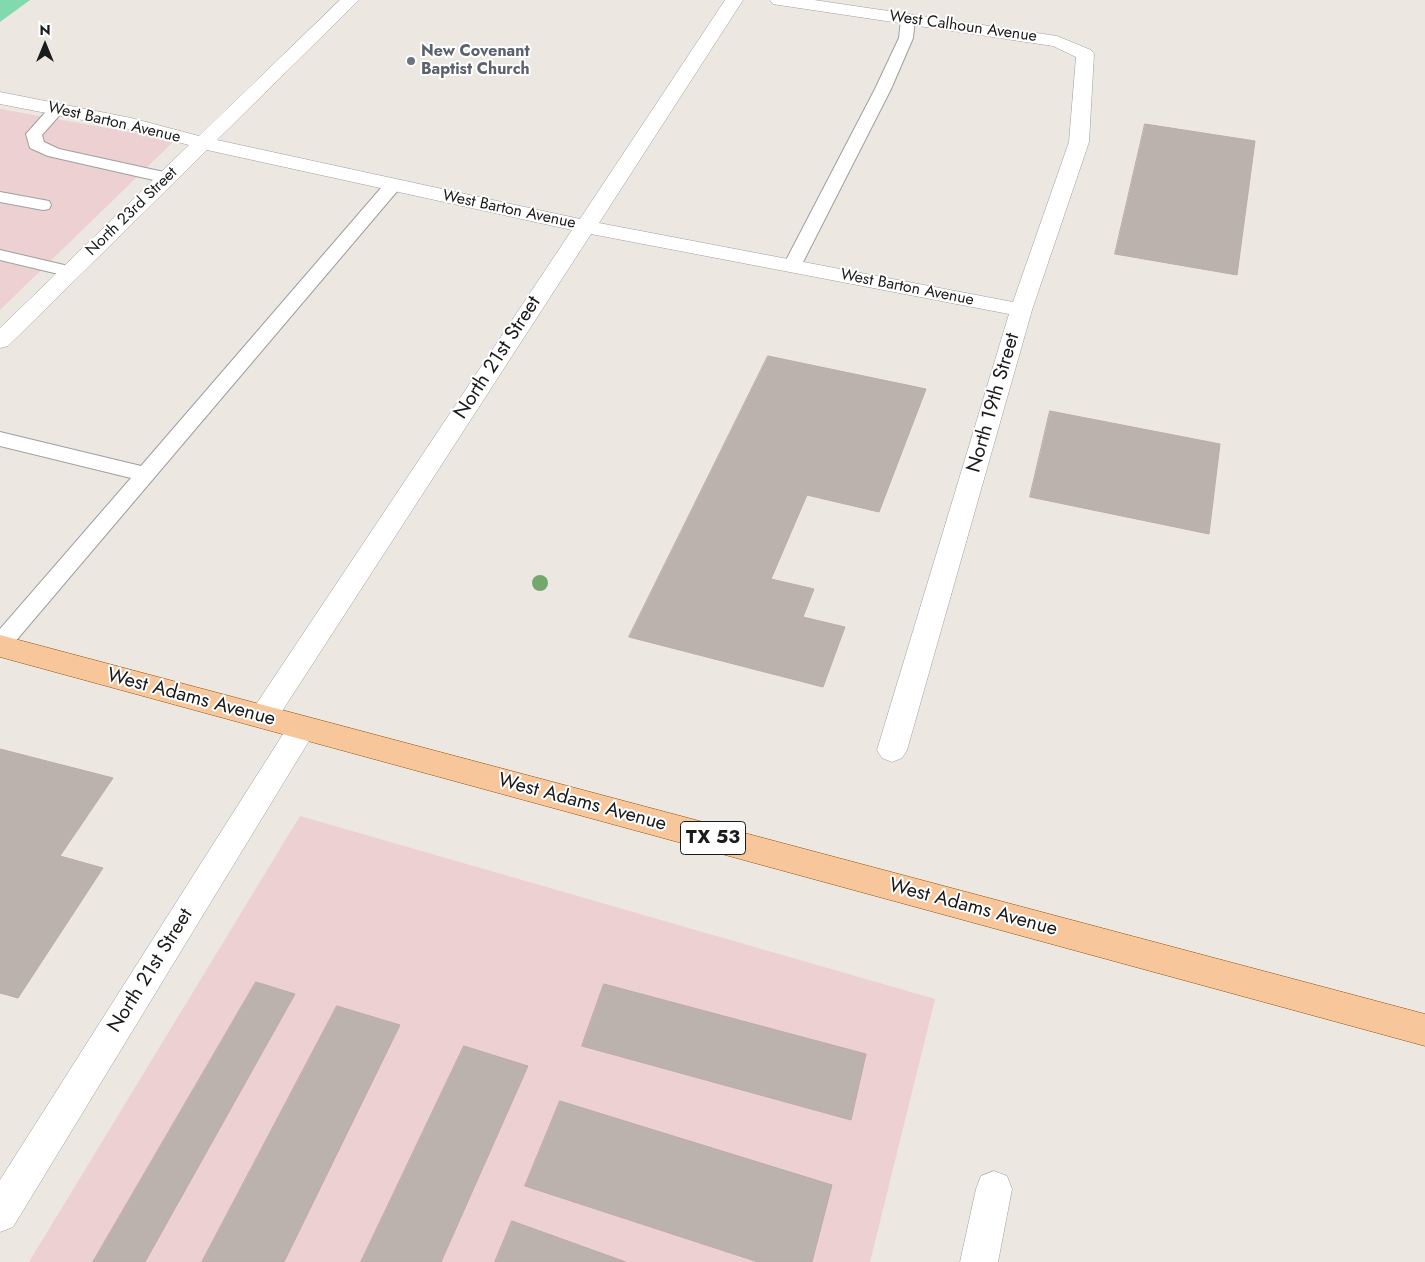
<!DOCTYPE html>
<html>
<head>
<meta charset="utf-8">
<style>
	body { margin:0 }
	#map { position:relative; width:1425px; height:1262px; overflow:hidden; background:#ece7e0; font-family:Jost,sans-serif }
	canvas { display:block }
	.north { position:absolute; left:20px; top:20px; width:50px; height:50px; -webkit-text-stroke:4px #fff; paint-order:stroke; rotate:0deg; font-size:14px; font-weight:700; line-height:20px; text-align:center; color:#1b1b1b }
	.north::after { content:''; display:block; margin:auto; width:18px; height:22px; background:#1b1b1b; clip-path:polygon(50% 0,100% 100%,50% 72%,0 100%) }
</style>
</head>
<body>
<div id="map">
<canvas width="1425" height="1262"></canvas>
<div class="north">N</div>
</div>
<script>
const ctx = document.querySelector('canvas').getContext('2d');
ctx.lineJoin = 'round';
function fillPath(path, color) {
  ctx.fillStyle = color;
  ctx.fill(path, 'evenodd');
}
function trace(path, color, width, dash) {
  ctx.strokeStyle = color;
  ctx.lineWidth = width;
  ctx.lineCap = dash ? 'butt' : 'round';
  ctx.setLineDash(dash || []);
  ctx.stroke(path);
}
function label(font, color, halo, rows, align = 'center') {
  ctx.font = font + ' Jost,sans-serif';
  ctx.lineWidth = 4;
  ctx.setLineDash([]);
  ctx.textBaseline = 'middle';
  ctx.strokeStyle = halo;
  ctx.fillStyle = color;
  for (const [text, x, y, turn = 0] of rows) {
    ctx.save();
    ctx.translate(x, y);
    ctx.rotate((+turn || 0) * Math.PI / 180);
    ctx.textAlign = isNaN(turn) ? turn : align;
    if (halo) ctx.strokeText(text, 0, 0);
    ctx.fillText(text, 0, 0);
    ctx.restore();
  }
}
fillPath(new Path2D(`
	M0,109L175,140L0,310Z
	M300,816L935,999L870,1262H29Z`), '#edd0d1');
fillPath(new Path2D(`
	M0,0H30L0,22Z`), '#81d9ae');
const building = new Path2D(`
	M1145,124L1255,141L1237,275L1115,254Z
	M768,356L926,389L879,512L807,495L771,579L814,589L803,617L845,627L823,687L629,637Z
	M1050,411L1220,444L1209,534L1030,497Z
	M0,749L113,778L60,856L103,868L18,998L0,993Z
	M256,982L295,994L145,1262H93Z
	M604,984L866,1054L851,1120L582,1046Z
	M337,1006L400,1025L284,1262H202Z
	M464,1046L528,1066L441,1262H361Z
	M560,1101L832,1185L812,1262H758L525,1186Z
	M512,1221L626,1262H495Z`);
fillPath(building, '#bcb2ad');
trace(building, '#bdaca4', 1);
const service = new Path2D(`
	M908,15L915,19L913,38L891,89L801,266L798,270H786L783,266L875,89L899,38L901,19Z
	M57,104L65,109L42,135L44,142L59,149L173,174L175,178L173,182L167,183L48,156L30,148L26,134L51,106Z
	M393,180L399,181L401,185L399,189L8,650L0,653V629L131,478L0,446V432L141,466L387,181Z
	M0,192L49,201L51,205L49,209L43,210L0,202Z
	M0,250L77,268L80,272L77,276L71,277L0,260Z`);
const minor = new Path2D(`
	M340,0H359L217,140L580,219L725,0H743L599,223L1013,302L1069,142L1076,57L1053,46L779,5L773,4L770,0H814L1057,36L1091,50L1094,54L1089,142L1032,310L907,750L902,758L892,762L882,758L877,750L1009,314L591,234L273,725L263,728L253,725L249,717L253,709L572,230L207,150L8,346L0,348V328L189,145L129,129L0,104V92L131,118L199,136Z
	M302,716L312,720L317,728L312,736L13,1227L0,1232V1180L292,720Z
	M994,1171L1007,1176L1012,1189L998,1262H960L976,1189L981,1176Z`);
const primary = new Path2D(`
	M0,635L1425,1014V1046L0,657Z`);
trace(service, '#9f9f9f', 2);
trace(minor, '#9f9f9f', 1);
trace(primary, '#8b5207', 1);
fillPath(service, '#fff');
fillPath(minor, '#fff');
fillPath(primary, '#f7c69b');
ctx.fillStyle = '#74a76e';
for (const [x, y] of [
	[540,583]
]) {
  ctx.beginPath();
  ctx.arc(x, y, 8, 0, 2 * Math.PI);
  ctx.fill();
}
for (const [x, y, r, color] of [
	[411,61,5,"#6b7280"]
]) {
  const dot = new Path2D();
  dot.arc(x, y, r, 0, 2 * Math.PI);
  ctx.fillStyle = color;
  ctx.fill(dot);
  trace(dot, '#fff', 2);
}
label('16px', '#1b1b1b', '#fff', [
	["West Calhoun Avenue",963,27,8],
	["West Barton Avenue",114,123,13],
	["West Barton Avenue",509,210,12],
	["North 23rd Street",132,212,-44],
	["West Barton Avenue",907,288,11]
]);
label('bold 16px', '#5b616d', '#fff', [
	["New Covenant",421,52],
	["Baptist Church",421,70]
], 'left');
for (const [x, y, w] of [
	[713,838,65]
]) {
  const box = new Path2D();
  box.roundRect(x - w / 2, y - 16.5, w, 33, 4);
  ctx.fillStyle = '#fff';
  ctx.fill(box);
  trace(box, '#1b1b1b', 1);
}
label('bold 19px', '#1b1b1b', null, [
	["TX 53",713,838]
]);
label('20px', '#1b1b1b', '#fff', [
	["North 21st Street",498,358,-57],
	["North 19th Street",994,403,-74],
	["West Adams Avenue",191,698,15],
	["West Adams Avenue",582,803,15],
	["West Adams Avenue",973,908,15],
	["North 21st Street",151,971,-58]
]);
</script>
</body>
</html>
